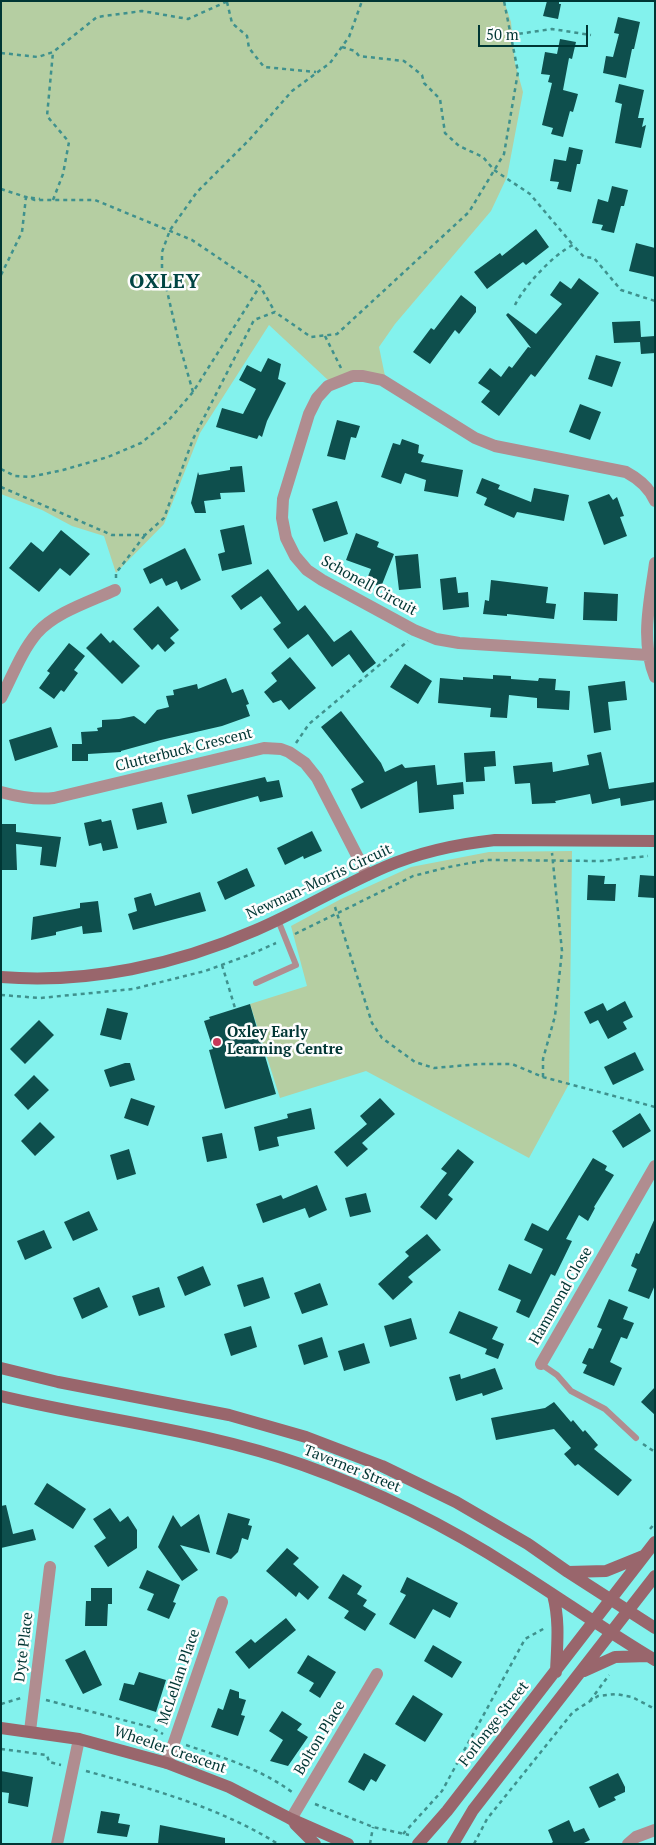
<!DOCTYPE html>
<html>
<head>
<meta charset="utf-8">
<style>
	body { margin:0 }
	#map { position:relative; width:656px; height:1845px; overflow:hidden; background:#83f2ed; font-family:"PT Serif",serif }
	canvas { display:block }
	.frame { position:absolute; inset:0; border:2px solid #003634; pointer-events:none }
	.scale { position:absolute; left:478px; top:25px; width:110px; height:22px; box-sizing:border-box; border:2px solid #003634; border-top:0; padding-left:6px; font-size:15px; line-height:18px; white-space:nowrap; color:#003634; -webkit-text-stroke:4px #fdfdfd; paint-order:stroke }
</style>
</head>
<body>
<div id="map">
<canvas width="656" height="1845"></canvas>
<div class="frame"></div>
<div class="scale">50 m</div>
</div>
<script>
const ctx = document.querySelector('canvas').getContext('2d');
ctx.lineJoin = 'round';
function fillPath(path, color) {
  ctx.fillStyle = color;
  ctx.fill(path, 'evenodd');
}
function trace(path, color, width, dash) {
  ctx.strokeStyle = color;
  ctx.lineWidth = width;
  ctx.lineCap = dash ? 'butt' : 'round';
  ctx.setLineDash(dash || []);
  ctx.stroke(path);
}
function label(font, color, halo, rows, align = 'center') {
  ctx.font = font + ' "PT Serif",serif';
  ctx.lineWidth = 5;
  ctx.setLineDash([]);
  ctx.textBaseline = 'middle';
  ctx.strokeStyle = halo;
  ctx.fillStyle = color;
  for (const [text, x, y, turn = 0] of rows) {
    ctx.save();
    ctx.translate(x, y);
    ctx.rotate((+turn || 0) * Math.PI / 180);
    ctx.textAlign = isNaN(turn) ? turn : align;
    if (halo) ctx.strokeText(text, 0, 0);
    ctx.fillText(text, 0, 0);
    ctx.restore();
  }
}
fillPath(new Path2D(`
	M1,1H504L511,22L515,63L523,92L507,177L491,211L395,324L379,347L385,376L329,381L269,325L200,433L164,524L116,573L104,536L72,526L42,510L1,494Z
	M572,851L569,1084L529,1158L366,1071L280,1098L250,1004L307,986L291,926L341,899L411,867L489,852Z`), '#b5cea2');
fillPath(new Path2D(`
	M547,1H559V4H561L558,19L543,16Z
	M618,17L640,22L634,49H632L626,78L603,73L606,56L613,57L619,34L614,33Z
	M560,39L576,42L572,59L569,58L563,90L578,94L573,112L570,111L563,137L551,134L553,128L542,125L552,83L548,82L550,75L541,74L545,52L557,54Z
	M619,84L644,90L638,118H644L642,127L646,125L641,148L615,143L622,104L615,102Z
	M569,147L583,150L580,164H577L571,192L557,189L559,182L550,181L554,159L566,161Z
	M612,186L628,190L624,206H621L614,233L601,230L603,225L592,223L598,199L608,202Z
	M536,229L549,247L526,265L523,262L487,289L474,272L500,253L502,256Z
	M636,243L655,248V277L629,271Z
	M579,278L599,293L535,377L531,374L499,416L481,402L490,391L478,383L490,368L501,377L509,366L512,368L528,347L531,348L506,315L508,313L536,334L562,304L550,295L560,281L571,289Z
	M461,295L476,307V312L459,334L455,330L430,364L413,352L431,328L434,330Z
	M640,321L641,337L655,336V353L641,354L640,342L614,343L612,322Z
	M596,355L621,362L612,387L588,379Z
	M268,358L281,364L278,379L286,383L267,421L262,437L259,435L257,439L216,427L222,408L243,414L256,389L239,380L247,365L261,372Z
	M580,404L601,412L590,440L569,432Z
	M337,420L360,426L356,438L351,437L345,460L327,456Z
	M402,439L419,445L418,453L424,455L421,462L463,470L458,497L424,491L426,480L405,473L401,484L381,477L393,443L400,445Z
	M242,466L245,492L220,493L221,499L204,501L206,513H195L191,503L198,472L199,475L230,470V467Z
	M482,478L500,485L498,489L531,502L534,488L569,495L564,521L517,512L514,518L484,505L487,498L476,493Z
	M609,494L613,500L617,497L624,516L620,517L627,536L604,545L588,502Z
	M337,501L348,534L324,542L312,509Z
	M244,525L252,564L222,571L218,554L225,552L220,530Z
	M61,530L90,554L70,576L60,568L39,592L9,568L31,542L43,552Z
	M356,533L379,542L377,547L394,554L381,587L366,581L371,569L346,560Z
	M185,548L201,580L181,590L177,581L166,586L162,578L150,584L143,569Z
	M418,554L421,588L399,590L395,556Z
	M268,569L298,611L305,605L334,642L351,630L376,663L363,673L349,654L332,667L308,634L288,649L273,629L281,623L261,596L241,610L231,596Z
	M456,577L458,593L468,592L469,607L443,610L440,579Z
	M491,580L548,587L546,603L556,604L554,619L507,614V616L483,614L485,600L489,601Z
	M584,592L618,594L617,621L583,620Z
	M158,606L179,630L170,638L175,643L165,652L158,644L152,650L133,629Z
	M101,633L110,643L113,640L140,666L122,684L86,648Z
	M69,643L85,656L74,670L78,673L64,692L61,690L54,699L39,688L50,673L47,671Z
	M290,657L316,688L289,710L281,700L273,703L264,692L277,681L271,673Z
	M405,664L432,681L418,704L390,687Z
	M493,675L511,676V679L538,681L539,678L556,679L555,690L570,691L569,710L537,708V698L509,695L507,718L490,717L491,708L438,703L440,678L463,680V677L493,679Z
	M226,678L232,693L243,689L249,704L246,705L250,716L222,726L161,740L121,751V752L88,754V761H72V744H82L81,732L98,731L97,728L102,727V720L119,719L134,716L145,724L157,710L169,707L166,696L174,695L173,690L197,684L198,689Z
	M625,681L627,700L608,702L611,730L594,733L588,686Z
	M341,711L381,763L385,772L402,764L405,768L435,765L437,785L463,782L464,794L453,795L454,809L419,813L417,781L361,809L351,789L364,782L321,727Z
	M51,727L58,747L15,761L9,740Z
	M495,751L496,766L484,767L485,781L466,782L464,753Z
	M601,752L609,789L655,782V800L621,806L620,798L592,804L590,794L555,801L556,803L532,804L530,783L515,784L513,766L552,762L553,772L589,765L587,755Z
	M265,777L267,782L279,780L283,797L260,802L258,796L192,814L187,795Z
	M162,802L167,823L137,830L132,809Z
	M101,819L102,822L111,820L118,848L103,851L101,843L89,846L84,823Z
	M1,824H16V832L61,837L56,867L40,865L42,847L16,844L17,870H1Z
	M312,831L322,851L304,859L303,856L285,865L277,848Z
	M247,868L255,886L225,900L217,882Z
	M588,875L605,876L604,884H616L615,901L587,900Z
	M640,875L655,876V898L638,897Z
	M200,892L206,911L133,930L128,914L137,911L134,898L151,893L155,906Z
	M98,901L102,932L83,934L82,926L56,932V935L31,940L33,917L80,908V903Z
	M625,1001L633,1017L623,1022L627,1029L608,1039L598,1020L590,1024L584,1012L603,1003L607,1011Z
	M250,1004L276,1094L225,1109L209,1050L213,1049L204,1021L210,1019L209,1017Z
	M107,1008L128,1013L121,1040L100,1035Z
	M39,1020L54,1035L25,1064L10,1049Z
	M635,1052L644,1070L613,1085L604,1067Z
	M125,1063H130L135,1080L110,1087L104,1070Z
	M34,1075L49,1090L28,1110L14,1095Z
	M131,1098L155,1106L148,1126L124,1118Z
	M380,1098L395,1114L362,1143L368,1149L347,1167L334,1152L367,1124L360,1116Z
	M311,1108L315,1129L277,1137L279,1146L259,1151L254,1127L288,1118L287,1114Z
	M640,1113L651,1131L623,1148L612,1131Z
	M40,1122L55,1137L35,1156L21,1141Z
	M222,1133L227,1158L207,1162L202,1137Z
	M129,1149L136,1174L117,1180L110,1155Z
	M458,1149L474,1162L448,1195L453,1199L436,1220L420,1207L447,1173L441,1169Z
	M593,1158L607,1166L605,1170L614,1175L594,1207L595,1208L588,1221L579,1215L566,1239L572,1241L555,1276L551,1274L529,1318L516,1312L521,1300L498,1290L509,1264L531,1274L543,1249L524,1240L532,1223L548,1231Z
	M317,1185L327,1210L309,1218L305,1208L263,1223L256,1204L281,1195L283,1199Z
	M366,1193L371,1212L350,1217L345,1198Z
	M89,1211L98,1230L73,1241L64,1222Z
	M655,1218V1285L649,1299L628,1291L637,1269L631,1266L636,1253L639,1254Z
	M44,1230L52,1248L25,1260L17,1241Z
	M427,1234L441,1250L408,1277L413,1282L393,1300L378,1284L409,1256L405,1252Z
	M203,1266L211,1285L185,1296L177,1277Z
	M263,1277L270,1298L244,1307L237,1285Z
	M320,1283L328,1305L302,1314L294,1293Z
	M99,1287L108,1307L82,1319L73,1298Z
	M159,1287L165,1307L139,1316L132,1296Z
	M609,1299L628,1307L623,1319L634,1323L627,1339L621,1337L610,1362L622,1368L614,1386L583,1373L587,1365L582,1363L589,1348L593,1349L602,1329L597,1327Z
	M459,1311L498,1327L492,1339L504,1344L498,1359L485,1354L487,1349L449,1333Z
	M411,1318L417,1339L390,1347L384,1326Z
	M251,1326L257,1347L231,1356L224,1334Z
	M322,1337L328,1357L304,1365L298,1345Z
	M364,1343L370,1363L344,1371L338,1351Z
	M495,1368L503,1389L483,1396L482,1393L456,1401L449,1377L460,1374L461,1379Z
	M655,1387V1415L641,1402Z
	M554,1402L571,1422L573,1420L583,1432L585,1430L598,1445L594,1449L632,1480L618,1496L578,1464L575,1466L564,1454L571,1448L554,1429L496,1440L491,1418L545,1408Z
	M47,1483L86,1509L73,1529L34,1504Z
	M6,1505L13,1534L33,1529L36,1540L1,1548V1506Z
	M110,1508L120,1522L128,1516L137,1530V1548L108,1567L94,1546L106,1538L93,1519Z
	M228,1513L250,1519L248,1525L252,1526L248,1540L242,1538L238,1552L231,1559L216,1554Z
	M199,1514L210,1553L180,1545L198,1570L182,1581L158,1547L173,1515L181,1527Z
	M287,1548L299,1558L293,1564L319,1587L308,1600L299,1592L296,1597L266,1571Z
	M147,1570L180,1585L173,1602L176,1603L169,1619L147,1610L154,1594L139,1588Z
	M343,1574L362,1586L357,1594L367,1600L363,1606L376,1614L365,1631L344,1618L349,1611L328,1598Z
	M407,1577L458,1603L450,1618L433,1609L415,1639L389,1624L406,1595L400,1592Z
	M91,1588H112V1604H108L107,1626H85L86,1601H91Z
	M286,1618L296,1630L249,1669L235,1652L251,1639L255,1643Z
	M433,1645L462,1662L452,1678L424,1661Z
	M85,1650L102,1685L83,1694L65,1660Z
	M308,1655L336,1672L320,1698L309,1691L314,1683L297,1673Z
	M139,1672L166,1680L156,1712L119,1700L124,1683L134,1685Z
	M230,1689L239,1692V1698L246,1700L241,1715L245,1716L238,1736L211,1727L218,1708L223,1710Z
	M413,1695L443,1714L425,1742L395,1724Z
	M282,1711L302,1724L297,1730L308,1737L288,1766L270,1761L283,1740L269,1731Z
	M364,1753L386,1765L376,1782L371,1779L364,1791L348,1782Z
	M1,1771L33,1777L28,1807L8,1803L9,1793L1,1792Z
	M618,1773L625,1787V1792L614,1797L616,1800L599,1808L589,1787Z
	M101,1811L120,1814L118,1823L130,1825L127,1837L97,1833Z
	M569,1820L574,1832L584,1828L590,1840L582,1844H550L553,1842L548,1830Z
	M160,1825L225,1838V1844H158Z`), '#0e4f4d');
trace(new Path2D(`
	M227,2L232,23L247,36L249,48L264,67L316,72
	M511,35L552,29L591,35
	M342,47L355,51L359,56L404,61L422,75L424,83L440,99L445,133L459,146L483,157L494,170L530,194L573,245
	M1,53L38,57L53,52L97,17L142,11L188,19L228,1
	M1,189L35,200H95L192,240L260,286L275,312
	M53,200L63,174L69,142L47,116L53,52
	M1,275L22,232L26,197L40,199
	M515,305C524,286 554,254 573,245L584,257L594,258L621,290L655,301
	M325,336L341,368
	M193,392L179,343L162,269V252L170,230L197,192L250,139L292,91L330,63L349,37L362,1
	M1,469L15,476L30,477L63,470L108,457L141,443L168,421L193,392L260,286
	M1,487L112,535H145L164,518L193,439L254,320L275,312L311,337L337,334L469,212L504,154L518,72L504,1
	M116,578V573L145,535
	M296,743L309,724L408,641
	M335,907L372,1023L382,1038L415,1062L434,1068L480,1064H512L543,1077L655,1107
	M295,934L413,876L449,867L486,860L602,861L648,856
	M222,965L235,1008
	M1,995L40,998L133,989L205,971L249,955L276,943
	M543,1077V1059L555,1016L562,951L552,853
	M643,1444L655,1452
	M650,1529L655,1523
	M46,1700L150,1727L163,1734
	M590,1701L609,1675
	M1,1704L21,1698
	M186,1745C224,1758 259,1768 292,1792
	M1,1749L47,1755L49,1762L61,1765
	M86,1771C152,1789 219,1807 278,1844
	M315,1804L373,1827L409,1835
	M403,1834L442,1791L525,1639L545,1628
	M370,1844L373,1827
	M474,1844L487,1819L573,1712L598,1696L616,1694L632,1697L655,1709`), '#3f918d', 2.5, [4, 4]);
trace(new Path2D(`
	M256,983L296,965L278,920
	M541,1364L557,1375L571,1391L605,1409L636,1438`), '#b08d90', 6);
trace(new Path2D(`
	M655,563C650,601 640,640 655,677
	M648,655L459,643L436,639L414,630L322,580L307,570L295,556L286,538L282,518L283,499L309,414L317,398L328,386L353,376H363L382,380L475,438L495,446L626,472C639,479 649,487 655,501
	M1,698C12,677 21,652 37,633C56,612 89,602 115,590
	M1,792C19,797 35,800 54,798L264,748L281,749L289,752L305,763L317,778L367,875
	M541,1364L655,1166
	M30,1731L50,1567
	M167,1763L222,1602
	M291,1819L377,1674
	M57,1844L79,1739
	M628,1844L636,1837L655,1830`), '#b08d90', 12);
trace(new Path2D(`
	M1,977C88,984 176,965 256,930C300,911 341,886 385,867C420,852 458,844 495,840L655,841
	M1,1368L58,1382L229,1415L306,1437L382,1466L456,1502L528,1544L568,1572L655,1628
	M1,1396C101,1420 205,1430 303,1465C376,1491 447,1526 512,1568C560,1598 606,1631 655,1660
	M568,1572L606,1571L643,1556
	M553,1595C560,1621 557,1646 556,1672
	M584,1671L615,1657L648,1656
	M1,1728L79,1739L167,1763L229,1787L291,1819L348,1844
	M295,1824L315,1844
	M418,1844L447,1811L655,1542
	M453,1844L473,1810L655,1576`), '#99666c', 12);
for (const [x, y, r, color] of [
	[217,1042,5,"#c73758"]
]) {
  const dot = new Path2D();
  dot.arc(x, y, r, 0, 2 * Math.PI);
  ctx.fillStyle = color;
  ctx.fill(dot);
  trace(dot, '#fdfdfd', 2);
}
label('15px', '#003634', '#fdfdfd', [
	["Schonell Circuit",369,586,29],
	["Clutterbuck Crescent",184,750,-14],
	["Newman-Morris Circuit",319,882,-25],
	["Hammond Close",561,1296,-60],
	["Taverner Street",352,1469,22],
	["Dyte Place",24,1647,-83],
	["McLellan Place",179,1677,-71],
	["Forlonge Street",494,1724,-52],
	["Bolton Place",320,1738,-59],
	["Wheeler Crescent",170,1750,19]
]);
label('bold 15px', '#003634', '#fdfdfd', [
	["Oxley Early",227,1033],
	["Learning Centre",227,1050]
], 'left');
ctx.letterSpacing = '1px';
label('bold 20px', '#004543', '#fdfdfd', [
	["OXLEY",165,282]
]);
ctx.letterSpacing = '0px';
</script>
</body>
</html>
